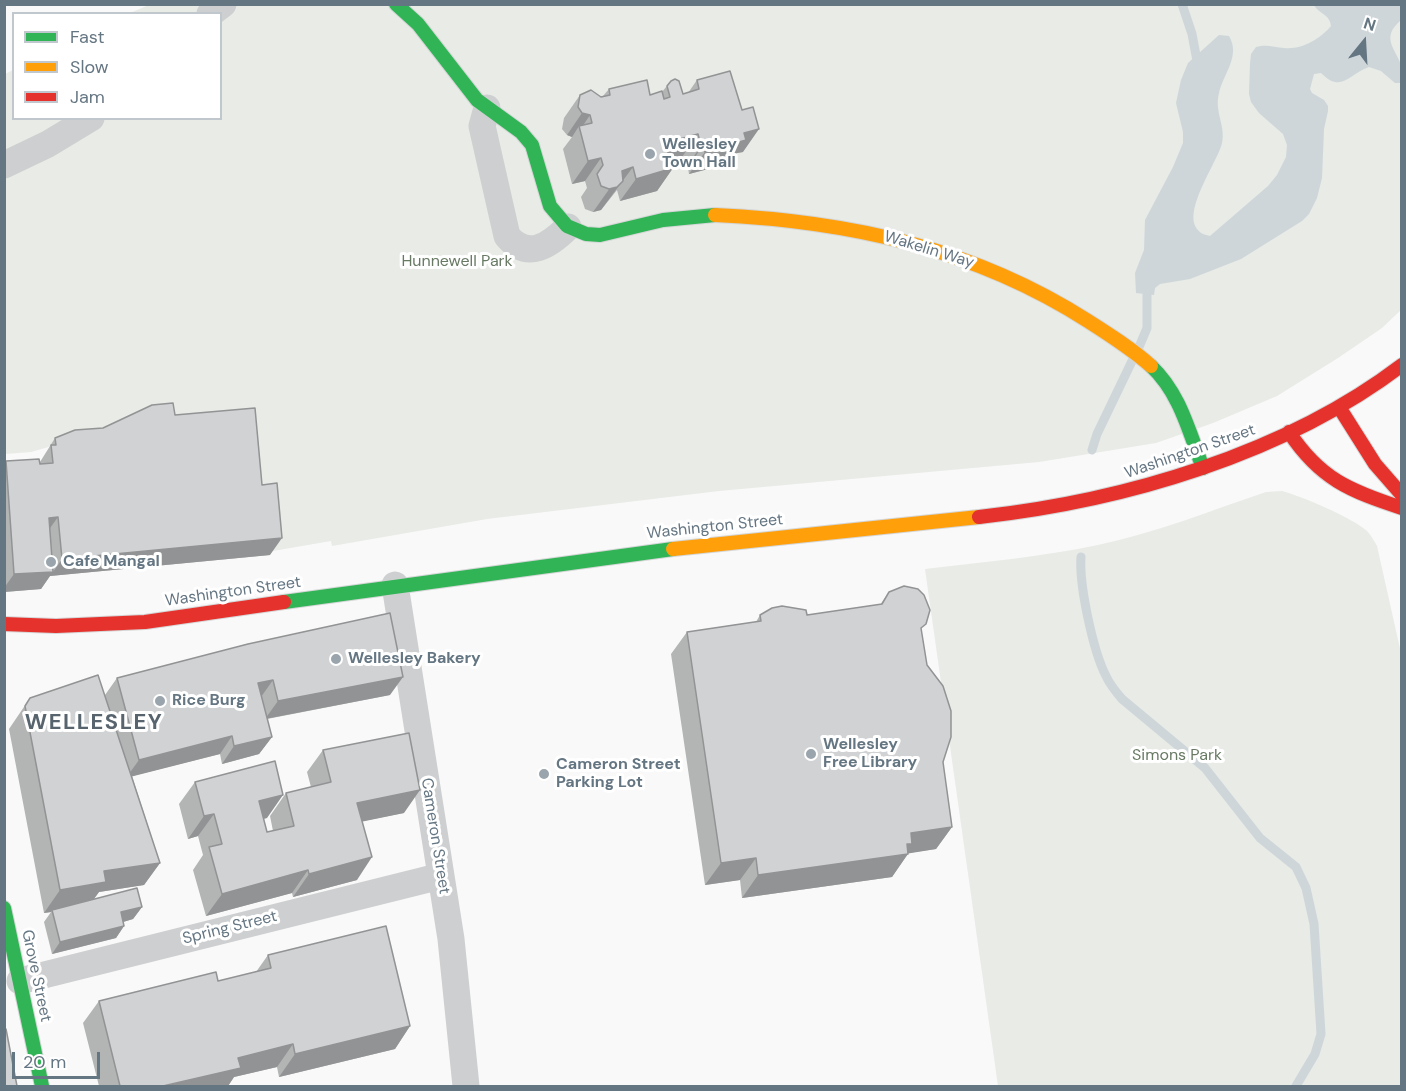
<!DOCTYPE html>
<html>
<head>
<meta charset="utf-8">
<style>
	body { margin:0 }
	#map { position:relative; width:1406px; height:1091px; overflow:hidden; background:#f9f9f9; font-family:"DM Sans",sans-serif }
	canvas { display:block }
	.frame { position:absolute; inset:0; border:6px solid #657683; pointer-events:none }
	.legend { position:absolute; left:12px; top:12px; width:210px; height:108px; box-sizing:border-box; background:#fff; border:2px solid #c1c8cd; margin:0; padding:8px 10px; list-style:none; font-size:18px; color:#657683 }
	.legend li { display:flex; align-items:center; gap:12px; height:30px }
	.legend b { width:30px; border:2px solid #c1c8cd }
	.north { position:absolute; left:1334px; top:12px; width:60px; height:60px; -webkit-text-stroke:4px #fff; paint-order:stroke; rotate:18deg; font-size:16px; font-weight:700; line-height:24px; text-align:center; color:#657683 }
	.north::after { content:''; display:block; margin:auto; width:21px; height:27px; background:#657683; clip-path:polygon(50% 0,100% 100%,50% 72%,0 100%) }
	.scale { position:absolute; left:12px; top:1052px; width:88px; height:27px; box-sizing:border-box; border:3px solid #657683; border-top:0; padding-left:8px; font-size:18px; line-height:21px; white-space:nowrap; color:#657683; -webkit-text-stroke:4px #fff; paint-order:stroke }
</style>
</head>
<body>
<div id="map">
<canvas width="1406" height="1091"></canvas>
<div class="frame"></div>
<ul class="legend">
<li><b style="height:8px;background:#30b455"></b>Fast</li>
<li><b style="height:8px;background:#ff9f0a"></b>Slow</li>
<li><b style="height:8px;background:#e5322d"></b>Jam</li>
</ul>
<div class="north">N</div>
<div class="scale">20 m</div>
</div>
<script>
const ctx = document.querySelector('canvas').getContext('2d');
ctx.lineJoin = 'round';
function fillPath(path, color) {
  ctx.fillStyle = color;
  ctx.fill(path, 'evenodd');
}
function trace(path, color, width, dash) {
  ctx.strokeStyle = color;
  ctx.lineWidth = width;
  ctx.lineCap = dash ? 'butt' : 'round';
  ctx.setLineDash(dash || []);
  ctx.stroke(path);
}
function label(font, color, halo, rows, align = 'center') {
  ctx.font = font + ' "DM Sans",sans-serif';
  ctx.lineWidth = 6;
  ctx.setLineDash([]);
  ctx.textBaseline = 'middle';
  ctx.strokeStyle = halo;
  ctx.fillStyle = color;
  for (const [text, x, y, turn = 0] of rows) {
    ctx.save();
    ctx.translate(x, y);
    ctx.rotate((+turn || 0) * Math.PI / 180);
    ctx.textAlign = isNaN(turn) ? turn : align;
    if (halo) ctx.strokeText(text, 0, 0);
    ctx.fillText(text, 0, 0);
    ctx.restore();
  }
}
fillPath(new Path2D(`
	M149,5H1401V310L1382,328L1338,358L1277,396L1213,423L1156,443L1039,462L719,491L487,519L332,546L331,541L267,552L135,422L31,452L5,454V74L13,70L14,118H220V14L130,13Z
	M1282,491C1303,497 1351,517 1367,531C1371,535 1374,541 1377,546L1401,653V1086H998L925,569C983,562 1041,557 1098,545C1155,533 1210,511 1266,492Z`), '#e8ebe6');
fillPath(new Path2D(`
	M1314,5H1401V20C1379,39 1397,49 1402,68C1402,73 1401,78 1401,83H1395L1381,71L1369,67C1348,74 1342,94 1321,73L1314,74L1310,89L1312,93L1324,100L1328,106V111L1324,129L1322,178L1317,198L1309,214L1302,221L1241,259L1190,279L1160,284L1155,288L1154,295L1136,293L1135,273L1144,250L1145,220L1173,167L1183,143V132L1176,103L1181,80L1188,63L1219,35L1229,36C1241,56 1223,74 1219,93C1214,112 1226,126 1222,143C1217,165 1169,228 1210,236L1268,186L1277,175L1286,157L1287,145L1283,134L1259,113L1251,102L1249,94L1250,64L1251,54L1256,47C1266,44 1274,47 1284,48C1302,50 1320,39 1331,26C1330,14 1319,14 1314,5Z`), '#ced6d9');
trace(new Path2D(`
	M1182,4L1192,34L1198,66
	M1139,347L1147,328V285
	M1092,450L1097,434L1133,359
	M1081,557C1079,585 1093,651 1106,676C1110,685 1116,692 1122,699L1205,768L1260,838L1296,867L1306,888L1314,924L1321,1034L1315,1054L1296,1086`), '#ced6d9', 9);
const fast = new Path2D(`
	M396,4L418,24L477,100L521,132L532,145L550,206L567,226L586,234L600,235L663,220L715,215
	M1151,366C1180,393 1189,432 1203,468
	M284,602L673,549
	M4,908L42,1086`);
const slow = new Path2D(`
	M715,215C848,221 974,248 1088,321C1110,335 1132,349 1151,366
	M673,549L979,517`);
const jam = new Path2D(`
	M1339,407L1375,464L1402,495
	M1289,432C1320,479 1350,491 1402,508
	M979,517C1124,501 1285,454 1402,365
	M4,624L56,626L145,622L284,602`);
trace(fast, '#d5d6d7', 16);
trace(slow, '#d5d6d7', 16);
trace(jam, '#d5d6d7', 16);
trace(new Path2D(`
	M210,14L223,4
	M487,108L482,126L507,236C528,261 550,245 568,227
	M4,165L48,144L91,118
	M395,585L451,939L466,1086
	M20,981L441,876`), '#cecfd0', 27);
trace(fast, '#30b455', 14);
trace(slow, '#ff9f0a', 14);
trace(jam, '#e5322d', 14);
fillPath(new Path2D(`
	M697,80L743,152L737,153L731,163L689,174L688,168L685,169L682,157L670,160L673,168L657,191L620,201L617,190L601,210L593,212L585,209L581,197L587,188L585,181L572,184L563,149L572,137L567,135L562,129L564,118L580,95L601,97L603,96L609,89L650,95L662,92L671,81L683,94L688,93Z
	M175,415L270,555L50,576L41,589L4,592V463L6,461L40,462L55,438L103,428Z
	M889,592L921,630L943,762L952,827L936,849L908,853L892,877L742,898L740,880L705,885L671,654L687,632L756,622L760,615H807L880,605Z
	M248,644L390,695L267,719L272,737L259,754L222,764L220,754L132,776L160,863L144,885L99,892L94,899L142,907L133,919L123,922L124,926L116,938L52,954L44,922L51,912L44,913L9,729L30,698L105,695L117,678Z
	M323,750L404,813L363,821L357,880L293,897L292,893L206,916L193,870L203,855L198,836L188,839L179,804L195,782L267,818L263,819L267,832L273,831L270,816L286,793L311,787L307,772Z
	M268,955L410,1026L395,1049L279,1077L277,1067L234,1077L228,1086H99L83,1023L99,1001L218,981L256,972Z`), '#b3b5b5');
fillPath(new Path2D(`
	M582,113L590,115L580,130L579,126L572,137L567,135Z
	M759,129L743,152L737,153L731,163L689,174L705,152L744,133Z
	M698,134L682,157L649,165L665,143Z
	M703,145L688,168L685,169L701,146Z
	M601,158L585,181L572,184L588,161Z
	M633,167L601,210L593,212L622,171Z
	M673,168L657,191L620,201L636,179Z
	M58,517L45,535L49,518Z
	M282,538L270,555L50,576L41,589L4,592V588L14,574L53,572L62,559Z
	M403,677L390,695L265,719L278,701Z
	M273,680L261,697L258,683Z
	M232,736L220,754L126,778L139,760Z
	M272,737L259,754L222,764L234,746Z
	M420,790L404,813L341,826L357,803Z
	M283,795L267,818L243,823L259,801Z
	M214,814L198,836L188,839L204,816Z
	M952,827L936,849L905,854H908L892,877L742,898L758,875L911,833Z
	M372,857L357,880L293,897L309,874Z
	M756,858L740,880L705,885L721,863Z
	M160,863L144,885L99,892L90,904L52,910L51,912L44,913L60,890L104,871Z
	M308,870L292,893L206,916L222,894Z
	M142,907L133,919L113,925L121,912Z
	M124,926L116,938L52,954L60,942Z
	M410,1026L395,1049L279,1077L295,1054Z
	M293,1044L277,1067L234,1077L228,1086H163L238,1058Z`), '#929394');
const building = new Path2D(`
	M730,71L742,110L753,107L759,129L744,133L746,140L705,152L703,145L701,146L698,134L665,143L673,168L636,179L633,167L622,171L623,181L617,187L609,189L601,186L597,174L603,165L601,158L588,161L579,126L592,123L590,115L582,113L578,107L580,95L591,90L601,97L610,95L609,89L647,80L650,95L662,91L664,99L670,97L667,86L671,81L675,79L679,81L683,94L699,89L697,80Z
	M173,403L175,415L255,408L262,485L277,483L282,538L62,559L58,517L49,518L53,572L14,574L6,461L39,459L40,464L53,463L51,445H56L55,438L75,430L103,428L152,405Z
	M904,586L918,589L924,595L930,610L926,624L921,628L927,665L943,686L951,711V737L943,762L952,827L911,833L912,844H907L908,854L758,875L756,858L721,863L687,632L761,621L760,615L772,608L782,606L806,610L807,615L882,604L889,592Z
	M390,613L403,677L278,701L273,680L258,683L272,737L234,746L232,736L139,760L117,678L248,644Z
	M98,675L160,863L104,871L106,882L60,890L25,706L30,698Z
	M409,733L420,790L357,803L372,857L309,874L308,870L222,894L209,847L222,844L214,814L204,816L195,782L275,761L283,795L259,801L267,832L294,826L286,793L331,782L323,750Z
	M137,888L142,907L121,912L124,926L60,942L52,910Z
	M386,926L410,1026L295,1054L293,1044L238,1058L241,1068L163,1086H120L99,1001L216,972L218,981L271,968L268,955Z
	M4,1029H6L17,1086H4Z`);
fillPath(building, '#d0d2d3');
trace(building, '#929394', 1.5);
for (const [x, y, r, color] of [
	[650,154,6,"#99a4ac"],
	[51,562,6,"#99a4ac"],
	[336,659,6,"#99a4ac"],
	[160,701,6,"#99a4ac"],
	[811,754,6,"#99a4ac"],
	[544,774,6,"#99a4ac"]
]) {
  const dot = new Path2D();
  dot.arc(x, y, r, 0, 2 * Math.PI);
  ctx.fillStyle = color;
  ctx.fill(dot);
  trace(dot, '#fff', 2);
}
label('bold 16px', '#657683', '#fff', [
	["Wellesley",662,145],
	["Town Hall",662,163],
	["Cafe Mangal",63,562],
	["Wellesley Bakery",348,659],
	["Rice Burg",172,701],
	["Wellesley",823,745],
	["Free Library",823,763],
	["Cameron Street",556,765],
	["Parking Lot",556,783]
], 'left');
label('16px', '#657683', '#fff', [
	["Wakelin Way",929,250,17],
	["Washington Street",1190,452,-19],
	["Washington Street",715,527,-6],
	["Washington Street",233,592,-8],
	["Cameron Street",435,836,81],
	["Spring Street",230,928,-14],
	["Grove Street",36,976,78]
]);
label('16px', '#687a64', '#fff', [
	["Hunnewell Park",457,262],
	["Simons Park",1177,756]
]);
ctx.letterSpacing = '1.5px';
label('bold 22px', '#57646e', '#fff', [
	["WELLESLEY",94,723]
]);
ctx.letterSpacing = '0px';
</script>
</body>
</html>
